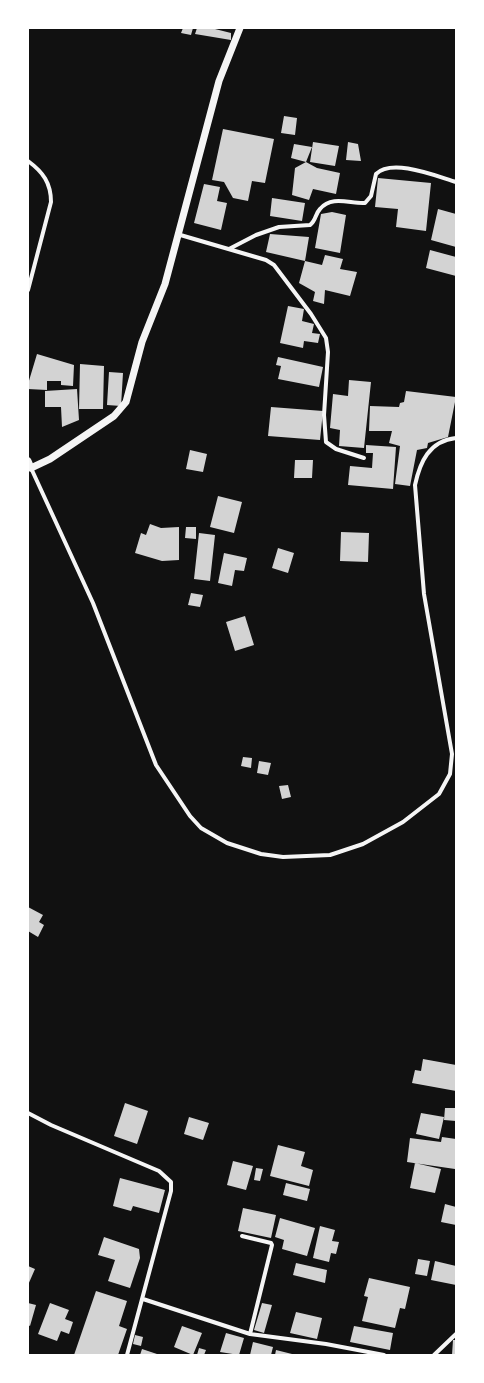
<!DOCTYPE html>
<html>
<head>
<meta charset="utf-8">
<style>
	body { margin:0 }
	#map { position:relative; width:484px; height:1383px; overflow:hidden; background:#111; font-family:Lato,sans-serif }
	canvas { display:block }
	.frame { position:absolute; inset:0; border:29px solid #fff; pointer-events:none }
</style>
</head>
<body>
<div id="map">
<canvas width="484" height="1383"></canvas>
<div class="frame"></div>
</div>
<script>
const ctx = document.querySelector('canvas').getContext('2d');
ctx.lineJoin = 'round';
function fillPath(path, color) {
  ctx.fillStyle = color;
  ctx.fill(path, 'evenodd');
}
function trace(path, color, width, dash) {
  ctx.strokeStyle = color;
  ctx.lineWidth = width;
  ctx.lineCap = dash ? 'butt' : 'round';
  ctx.setLineDash(dash || []);
  ctx.stroke(path);
}
fillPath(new Path2D(`
	M183,28H193L191,35L181,33Z
	M197,28H211L231,33V40L195,34Z
	M284,116L297,118L295,135L281,133Z
	M223,129L274,139L265,183L252,181L248,201L233,198L224,182L212,180Z
	M313,142L339,146L335,166L310,162Z
	M348,142L358,144L361,161L346,160Z
	M294,144L312,147L306,162L291,158Z
	M306,162L317,168L340,173L336,194L313,189L309,200L292,195L295,168Z
	M378,178L431,183L426,231L396,227L398,209L375,207Z
	M204,184L220,187L217,201L227,203L221,230L194,223Z
	M272,198L305,203L302,221L270,216Z
	M438,209L456,214V247L431,240Z
	M332,212L346,215L340,253L315,248L321,214Z
	M270,234L309,237L305,261L266,252Z
	M430,250L456,257V276L426,268Z
	M325,255L343,259L340,269L357,272L350,296L325,290L324,304L313,301L315,292L299,283L305,261L322,265Z
	M288,306L304,309L302,321L314,324L312,333L320,334L318,343L304,341L303,348L280,343Z
	M37,354L74,365L73,386L61,385V381H47V390L28,389V384Z
	M278,357L323,367L319,387L278,379L281,366L276,365Z
	M80,364L104,366L103,409H79Z
	M109,372L123,373L121,406L107,405Z
	M349,380L371,382L364,448L339,446L340,430L330,428L333,394L348,396Z
	M77,389L79,420L62,427L61,407H45V391Z
	M406,391L456,397L448,437L428,443L427,448L417,450L410,486L395,484L400,446L389,443L392,431H369L370,406L399,407L400,403L404,402Z
	M271,407L323,411L320,440L268,436Z
	M366,445L396,447L393,489L348,485L350,466L372,468L373,453H366Z
	M190,450L207,454L203,472L186,469Z
	M295,460H313L312,478H294Z
	M218,496L242,502L234,533L210,527Z
	M150,524L161,528L179,527V560L162,561L135,553L141,533L146,535Z
	M186,527H196V539L185,538Z
	M341,532L369,533L368,562L340,561Z
	M199,533L215,535L210,581L194,579Z
	M278,548L294,553L288,573L272,568Z
	M224,553L247,558L244,571L235,570L232,586L218,583Z
	M191,593L203,595L200,607L188,605Z
	M245,616L254,645L235,651L226,622Z
	M243,757L252,758L251,768L241,766Z
	M259,761L271,763L268,775L257,773Z
	M288,785L291,797L282,799L279,786Z
	M28,907L43,915L39,922L44,925L38,937L28,931Z
	M423,1059L456,1065V1091L412,1083L415,1070L421,1071Z
	M125,1103L148,1111L137,1144L114,1136Z
	M445,1108H456V1121L444,1120Z
	M421,1113L444,1117L439,1139L416,1134Z
	M189,1117L209,1123L203,1140L184,1134Z
	M442,1137L456,1139L455,1169L407,1162L410,1138L441,1142Z
	M278,1145L305,1152L301,1166L313,1170L309,1186L270,1176Z
	M233,1161L253,1166L246,1190L227,1185Z
	M415,1163L441,1169L435,1193L410,1188Z
	M256,1168L263,1169L260,1181L254,1180Z
	M120,1178L165,1190L159,1213L133,1206L131,1211L113,1206Z
	M286,1183L310,1189L307,1201L283,1195Z
	M445,1204L456,1207V1225L441,1222Z
	M243,1208L276,1215L271,1238L238,1231Z
	M280,1218L315,1228L307,1256L282,1249L284,1240L275,1237Z
	M320,1226L335,1230L332,1241L339,1242L336,1254L331,1253L329,1262L313,1258Z
	M104,1237L139,1249L140,1258L130,1288L108,1281L115,1260L98,1255Z
	M418,1259L430,1261L427,1276L415,1274Z
	M435,1261L456,1266V1285L431,1280Z
	M296,1263L327,1270L325,1283L293,1275Z
	M28,1266L35,1269L28,1285Z
	M369,1278L410,1287L405,1309L400,1308L395,1328L362,1321L368,1297L364,1296Z
	M96,1291L127,1301L119,1326L127,1329L118,1355H74Z
	M28,1303L36,1305L30,1326L28,1325Z
	M50,1303L69,1310L65,1319L73,1322L69,1334L61,1331L57,1341L38,1334Z
	M262,1303L272,1305L264,1333L254,1330Z
	M296,1312L322,1318L317,1339L290,1333Z
	M182,1326L202,1333L193,1355L174,1347Z
	M354,1326L393,1333L390,1350L350,1342Z
	M226,1333L244,1338L239,1355L220,1352Z
	M135,1335L143,1337L141,1346L133,1344Z
	M453,1340H456V1355H452Z
	M253,1342L273,1347L271,1355H250Z
	M199,1348L206,1350L204,1355H197Z
	M142,1349L160,1355H140Z
	M276,1350L292,1354L291,1355H275Z`), '#d3d3d3');
trace(new Path2D(`
	M28,161C43,172 51,183 51,202L28,290
	M177,234L266,260L274,265L311,314L326,338L328,352L324,415L326,442L336,449L364,458
	M229,249L256,235L279,227L310,225C316,221 315,214 320,209C332,195 350,204 365,203L371,196L376,174C392,158 436,176 456,182
	M31,468L93,603L156,765L190,816L201,828L227,843L261,854L283,857L330,855L363,844L403,822L439,794L450,774L452,754L424,594L415,485C420,462 429,441 456,438
	M28,1113L51,1125L159,1171L171,1182V1191L127,1355
	M242,1236L271,1243L272,1245L250,1334
	M143,1299L250,1334L326,1344L384,1355
	M434,1355L456,1334`), '#f5f5f5', 4);
trace(new Path2D(`
	M28,461L31,468L50,459L114,416L126,402L142,342L165,284L219,81L240,28`), '#f5f5f5', 7);
</script>
</body>
</html>
